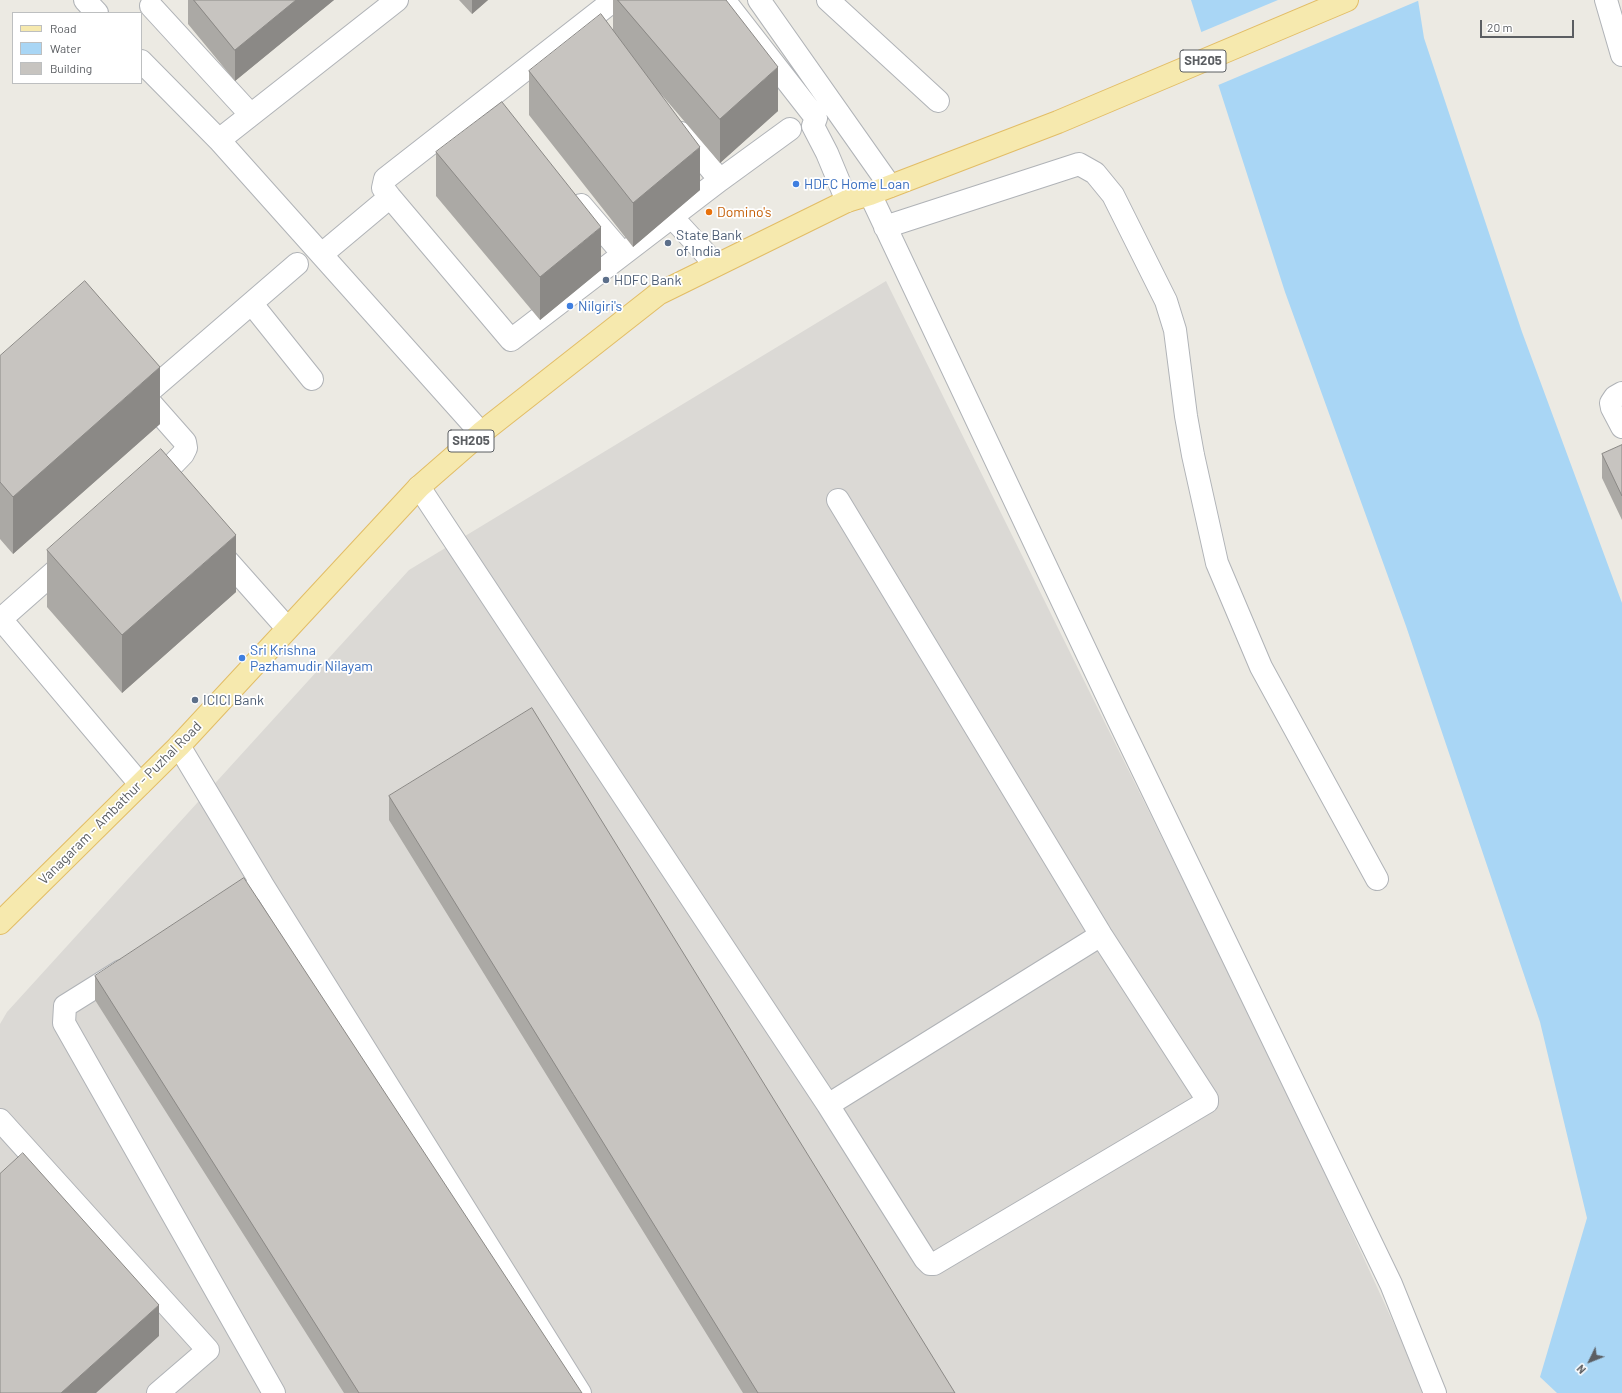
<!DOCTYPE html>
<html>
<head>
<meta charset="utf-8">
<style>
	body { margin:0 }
	#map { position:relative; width:1622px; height:1393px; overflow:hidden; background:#eceae3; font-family:Barlow,sans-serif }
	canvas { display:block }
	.legend { position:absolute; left:12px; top:12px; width:130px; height:72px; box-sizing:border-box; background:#fff; border:1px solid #bdbfc0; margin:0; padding:5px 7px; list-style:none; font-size:12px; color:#5b5e62 }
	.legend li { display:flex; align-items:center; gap:8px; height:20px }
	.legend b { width:20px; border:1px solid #bdbfc0 }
	.north { position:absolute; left:1570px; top:1341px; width:40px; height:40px; -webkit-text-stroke:3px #fff; paint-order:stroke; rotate:227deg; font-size:11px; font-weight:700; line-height:16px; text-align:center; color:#5b5e62 }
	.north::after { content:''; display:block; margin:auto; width:14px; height:18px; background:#5b5e62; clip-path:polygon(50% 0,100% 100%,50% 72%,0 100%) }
	.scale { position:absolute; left:1480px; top:20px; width:94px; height:18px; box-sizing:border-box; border:2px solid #5b5e62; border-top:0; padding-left:5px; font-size:12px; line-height:14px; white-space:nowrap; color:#5b5e62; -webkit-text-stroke:3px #fff; paint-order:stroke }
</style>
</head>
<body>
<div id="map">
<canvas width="1622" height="1393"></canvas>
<ul class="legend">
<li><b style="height:5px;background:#f6e9ae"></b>Road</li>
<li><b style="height:11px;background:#a9d6f5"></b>Water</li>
<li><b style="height:11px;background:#c7c4c0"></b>Building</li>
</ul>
<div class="north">N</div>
<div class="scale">20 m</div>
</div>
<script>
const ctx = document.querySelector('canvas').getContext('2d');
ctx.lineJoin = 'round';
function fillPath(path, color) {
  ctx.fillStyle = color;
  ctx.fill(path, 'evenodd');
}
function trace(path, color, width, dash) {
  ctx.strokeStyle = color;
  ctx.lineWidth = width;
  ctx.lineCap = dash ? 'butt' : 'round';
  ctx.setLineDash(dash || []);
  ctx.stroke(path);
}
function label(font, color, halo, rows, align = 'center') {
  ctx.font = font + ' Barlow,sans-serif';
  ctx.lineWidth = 3.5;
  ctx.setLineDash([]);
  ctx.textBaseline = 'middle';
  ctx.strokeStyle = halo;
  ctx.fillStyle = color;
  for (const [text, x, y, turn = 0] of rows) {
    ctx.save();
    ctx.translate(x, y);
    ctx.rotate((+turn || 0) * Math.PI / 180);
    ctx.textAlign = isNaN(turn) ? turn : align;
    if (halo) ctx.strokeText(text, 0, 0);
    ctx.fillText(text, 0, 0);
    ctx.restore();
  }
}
fillPath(new Path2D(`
	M886,281L1283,1082L1421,1383L1428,1393H0V1024L7,1012L409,570Z`), '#dbd9d5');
fillPath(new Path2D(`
	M1191,0H1418L1424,38L1522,332L1622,603V1393H1557L1540,1377L1587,1218L1540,1022L1406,626L1285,292Z`), '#a9d6f5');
fillPath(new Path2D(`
	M1278,0H1420L1216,86L1199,33Z`), '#eceae3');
const minor = new Path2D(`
	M85,0L97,13
	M614,0L385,179L383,188L390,197L511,340L720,180L790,129
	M724,0L816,118L813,126L827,153L847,201
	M759,0L890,186
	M828,0L938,101
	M1606,0L1622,55
	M151,6L251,115
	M141,61L219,140L481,433
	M681,133L720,180
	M219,140L397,0
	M870,194L1118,719L1391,1284L1435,1393
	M581,205L623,254
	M672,217L716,265
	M885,227L1079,164L1095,173L1113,195L1166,301L1175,330L1186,416L1193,455L1217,563L1261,667L1377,879
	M322,254L390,197
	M252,304L312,379
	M140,391L185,442L186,448L183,454L157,481L161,485
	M1622,393L1615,397L1611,403L1612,408L1622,427
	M144,396L297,264
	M419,487L828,1105L925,1259L930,1264H934L1207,1102V1099L1101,935L838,500
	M216,548L287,628
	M0,618L140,784
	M1,619L69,559
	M179,746L262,884
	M227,906L262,884L580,1393
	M121,971L65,1006L64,1023L274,1393
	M828,1105L1101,935
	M0,1120L208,1350L158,1393`);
const major = new Path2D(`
	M0,923L179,746L419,487L481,433L658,294L847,201L870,194L1058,122L1347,0`);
trace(minor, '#b0b3b7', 24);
trace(major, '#e2bd66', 24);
trace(minor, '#fff', 22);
trace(major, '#f6e9ae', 22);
fillPath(new Path2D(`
	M188,0H334L235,81L188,24Z
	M459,0H488L472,14Z
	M613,0H726L778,111L720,163L661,94L700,190L633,247L529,115V71L613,30Z
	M436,152L601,270L540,320L436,196Z
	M0,356L160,424L13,554L0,539Z
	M1622,445V520L1602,478V454Z
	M47,550L236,592L122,693L47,607Z
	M389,796L955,1393H743L389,820Z
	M95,976L582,1393H344L95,1000Z`), '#aba9a5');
fillPath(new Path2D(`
	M296,0H334L235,81V50Z
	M472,0H488L472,14Z
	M778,67V111L720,163V119Z
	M700,147V190L633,247V203Z
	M601,227V270L540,320V277Z
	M160,367V424L13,554V497Z
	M236,535V592L122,693V635Z
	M159,1305V1336L96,1393H61Z`), '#8b8986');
const building = new Path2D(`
	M194,0H296L235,50Z
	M618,0H726L778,67L720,119Z
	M601,14L700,147L633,203L529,71Z
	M502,102L601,227L540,277L436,152Z
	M85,281L160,367L13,497L0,482V356Z
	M1622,445V496L1602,454Z
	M161,449L236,535L122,635L47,550Z
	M532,708L955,1393H758L389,796Z
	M244,878L582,1393H359L95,976Z
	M23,1153L159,1305L61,1393H0V1174Z`);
fillPath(building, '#c7c4c0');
trace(building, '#8b8986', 1);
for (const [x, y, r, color] of [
	[796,184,4,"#3f7fe0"],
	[709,212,4,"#e8710a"],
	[668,243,4,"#5c6f8a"],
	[606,280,4,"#5c6f8a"],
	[570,306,4,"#3f7fe0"],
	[242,658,4,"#3f7fe0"],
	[195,700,4,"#5c6f8a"]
]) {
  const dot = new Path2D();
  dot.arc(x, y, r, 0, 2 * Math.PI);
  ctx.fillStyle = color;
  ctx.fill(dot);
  trace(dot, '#fff', 1.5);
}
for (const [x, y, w] of [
	[1203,61,46],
	[471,441,46]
]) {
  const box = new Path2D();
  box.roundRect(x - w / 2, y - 11, w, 22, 3);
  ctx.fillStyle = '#fff';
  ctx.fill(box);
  trace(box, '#5b5e62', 1);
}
label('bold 13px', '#5b5e62', null, [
	["SH205",1203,61],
	["SH205",471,441]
]);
label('14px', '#366cbe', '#fff', [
	["HDFC Home Loan",804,184],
	["Nilgiri's",578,306],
	["Sri Krishna",250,650],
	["Pazhamudir Nilayam",250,666]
], 'left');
label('14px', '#c56008', '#fff', [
	["Domino's",717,212]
], 'left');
label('14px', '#4e5e75', '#fff', [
	["State Bank",676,235],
	["of India",676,251],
	["HDFC Bank",614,280],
	["ICICI Bank",203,700]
], 'left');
label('14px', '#5b5e62', '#fff', [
	["Vanagaram - Ambathur - Puzhal Road",120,803,-45]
]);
</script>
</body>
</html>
